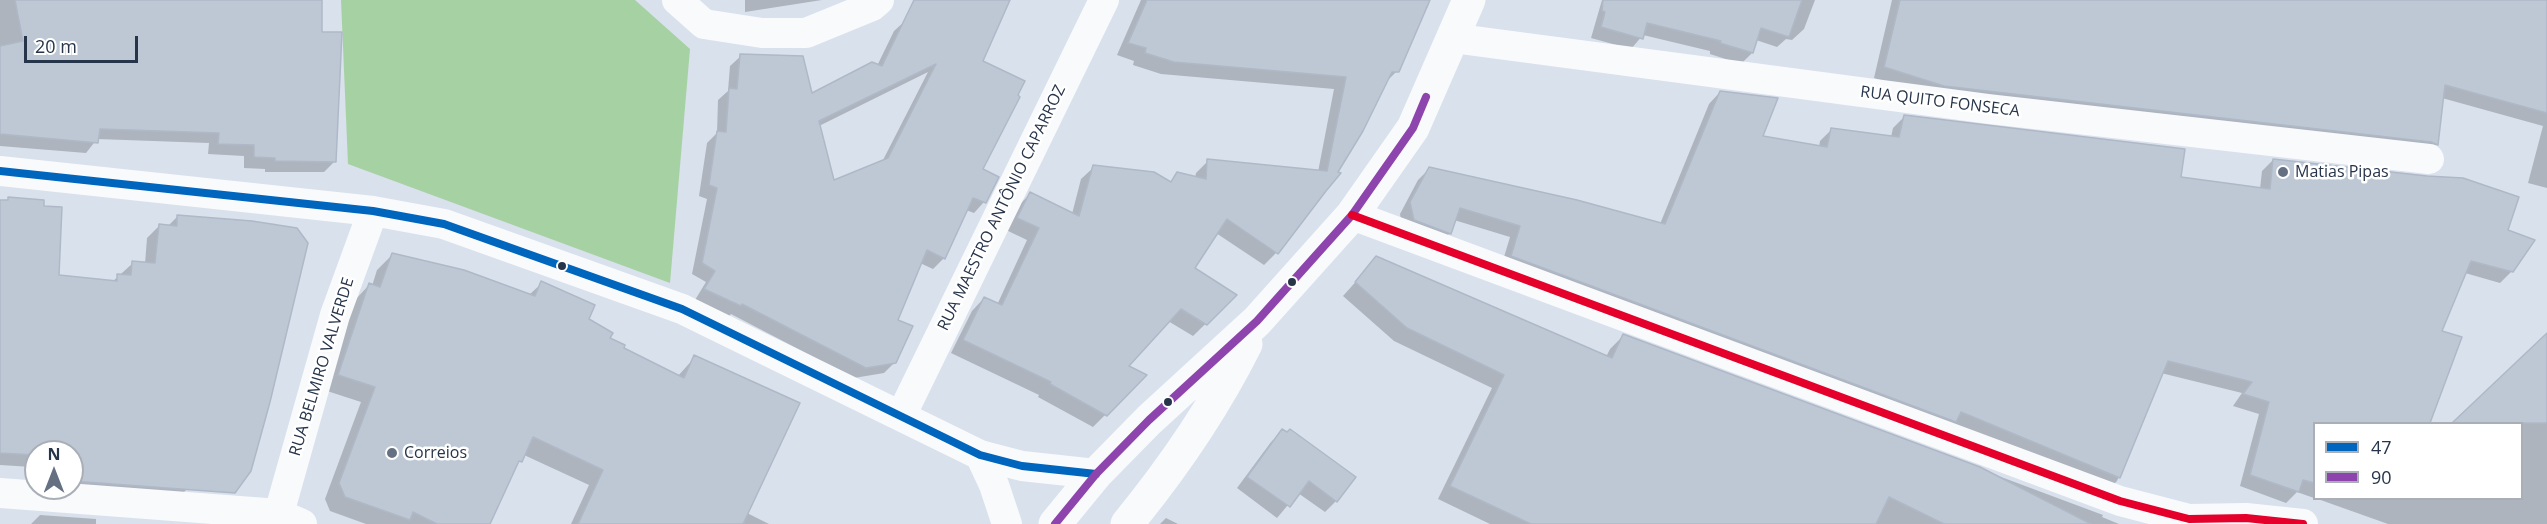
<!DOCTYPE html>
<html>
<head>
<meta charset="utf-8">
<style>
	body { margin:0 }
	#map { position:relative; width:2547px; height:524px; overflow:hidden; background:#d9e1ed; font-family:"Open Sans",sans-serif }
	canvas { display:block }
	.legend { position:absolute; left:2313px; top:422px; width:210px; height:78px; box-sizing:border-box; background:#fff; border:2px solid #a9aeb7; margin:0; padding:8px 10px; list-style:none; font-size:18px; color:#27354a }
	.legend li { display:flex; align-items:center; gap:12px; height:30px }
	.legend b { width:30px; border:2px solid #a9aeb7 }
	.north { position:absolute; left:24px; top:440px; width:60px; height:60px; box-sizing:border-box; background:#fff; border:2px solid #a9aeb7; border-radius:50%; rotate:0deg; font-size:16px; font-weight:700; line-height:24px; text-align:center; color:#27354a }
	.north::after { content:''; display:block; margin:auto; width:21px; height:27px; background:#657183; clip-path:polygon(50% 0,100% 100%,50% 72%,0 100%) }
	.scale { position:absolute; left:24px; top:36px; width:114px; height:27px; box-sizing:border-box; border:3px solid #27354a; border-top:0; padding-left:8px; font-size:18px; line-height:21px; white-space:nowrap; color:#27354a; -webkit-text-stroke:4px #fff; paint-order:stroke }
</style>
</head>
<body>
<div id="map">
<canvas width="2547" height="524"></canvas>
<ul class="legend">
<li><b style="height:8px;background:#0065bd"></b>47</li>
<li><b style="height:8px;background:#8e44ad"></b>90</li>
</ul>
<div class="north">N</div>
<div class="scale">20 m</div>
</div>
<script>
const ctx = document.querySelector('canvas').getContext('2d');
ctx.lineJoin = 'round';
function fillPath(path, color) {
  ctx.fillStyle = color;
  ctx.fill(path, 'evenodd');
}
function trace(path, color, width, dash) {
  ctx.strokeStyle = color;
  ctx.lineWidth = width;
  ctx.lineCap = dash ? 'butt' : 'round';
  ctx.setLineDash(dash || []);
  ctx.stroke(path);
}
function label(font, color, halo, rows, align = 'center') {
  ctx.font = font + ' "Open Sans",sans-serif';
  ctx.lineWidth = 5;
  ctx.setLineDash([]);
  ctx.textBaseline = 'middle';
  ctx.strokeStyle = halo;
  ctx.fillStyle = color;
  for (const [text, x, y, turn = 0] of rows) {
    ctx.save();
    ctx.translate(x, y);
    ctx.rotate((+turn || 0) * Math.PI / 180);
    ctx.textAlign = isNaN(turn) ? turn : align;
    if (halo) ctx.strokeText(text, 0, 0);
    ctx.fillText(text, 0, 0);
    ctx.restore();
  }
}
fillPath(new Path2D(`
	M341,0H635L690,49L670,283L348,164Z`), '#a6d1a2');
fillPath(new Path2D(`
	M0,0H321V33L335,161L324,172H265V169L244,168V156L208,154L209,143L97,139L86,153L0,146Z
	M745,0H822L745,12Z
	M935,0H1009L981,62V170L997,177L984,202L974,213L966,210L944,258L933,269L920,263L896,321L895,362L884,373L854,378L731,314L729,316L695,300L706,282L692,274L707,199L699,196L707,143L717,133L718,100L728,91L730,66L741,56L811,95L877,66L894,31L905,21ZM928,72L882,162L833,182L819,126Z
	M1141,0H1428L1397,71L1385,83L1336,174H1338L1276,253L1264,265L1216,233L1193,268L1235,295L1193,336L1168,321L1127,366L1145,375L1093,427L1038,397L1039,395L951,353L972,311L984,298L997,305L1027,240L1006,230L1018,206L1030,194L1072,214L1081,179L1094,167L1169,183L1178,174L1195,178L1196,173L1208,161L1318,172L1334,89L1161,74L1133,65L1134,61L1117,55Z
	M1602,0H1815L1804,29L1792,40L1786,39L1777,47L1756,40L1752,53L1741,64L1710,54V51L1643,35L1631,49L1591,38Z
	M1892,0H2547V188L2528,183L2543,126L2442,98L2437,144L2426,155L1932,96L1874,78Z
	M1720,92L1761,138L1819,147L1820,141L1831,130L1891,137L1893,128L1904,117L2180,178L2260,189L2262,171L2273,160L2506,231L2512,271L2500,283L2465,273L2440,332L2460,338L2428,424H2314V498L2297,492L2286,503L2240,486L2259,414L2233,406L2242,393L2161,373L2117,481L2106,492L1501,267L1510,237L1454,220L1450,233L1439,244L1403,231L1400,214L1418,180L1430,168L1660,224L1709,104Z
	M9,198L57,276L112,282L133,263L145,264L147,238L159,226L167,227L178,216L252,222L131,466L186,490L175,501L31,490L32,467L0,465V201L6,202ZM36,452H72V488H36Z
	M392,255L529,295L542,283L622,349L678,376L695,357L747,513L769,524H571L589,485L524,455L514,469L489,524H366L330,511L325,499L361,402L324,390L355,300L369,285L372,286L377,270Z
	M1377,258L1606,357L1610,349L1623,336L2103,515L2102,517L2119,524H1490L1438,499L1492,388L1394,341L1343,296Z
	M2547,335V524H2388L2315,498H2522V424H2454Z
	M1283,431L1287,433L1336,501L1325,512L1298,493L1277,518L1237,488L1271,442Z
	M40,515L96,519V524H31Z
	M1166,518L1178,524H1160Z`), '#0003');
const building = new Path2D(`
	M15,0H322V32H342L336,162L275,161V158L254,157V145L218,144L219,133L100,129L98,143L0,134V46L23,41Z
	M914,0H1010L983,61L1025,81L1018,95L1020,97L983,169L999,177L986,203L973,198L945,259L927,250L898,320L913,326L896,363L866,368L742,304L741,306L704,289L715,271L702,263L717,188L709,185L717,131L726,132L729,88L737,89L740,54L803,56L812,93L872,62L882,66ZM936,64L888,158L834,180L819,121Z
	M1147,0H1430L1399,72H1392L1363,131L1338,172L1341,173L1326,191L1278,254L1227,219L1195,268L1237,295L1207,325L1181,309L1129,366L1147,375L1107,416L1050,384L1051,382L963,340L984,297L1002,305L1039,228L1017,218L1030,192L1079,216L1093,165L1154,172L1171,182L1177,172L1206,179L1207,159L1327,171L1346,77L1174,62L1145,53L1146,48L1128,43Z
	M1603,0H1802L1789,37L1761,28L1753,53L1720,43L1721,41L1647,23L1643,39L1601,27L1605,12L1602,11Z
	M1900,0H2547V113L2445,85L2438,145L2431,142L1944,86L1884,67Z
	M1720,91L1778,98L1763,136L1827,147L1831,128L1899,137L1904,115L2185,149L2181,177L2270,189L2273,159L2427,176L2463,178L2519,197L2508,230L2535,240L2513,272L2471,261L2442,331L2462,337L2430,423H2314V483L2303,480L2299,492L2250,475L2269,402L2243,394L2252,382L2168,361L2120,478L1961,412L1956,422L1511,256L1520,226L1460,208L1451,234L1414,220L1410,202L1429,167L1577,200L1665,224Z
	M8,197L44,200V206L62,207L59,275L117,281V274L131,275L132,261L155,263L159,224L177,226V215L252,221L297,228L308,243L270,402L251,471L235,493L72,481V452H36V455L0,453V200H8Z
	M392,253L464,270L535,296L541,281L595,305L589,319L613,333L610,338L625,345L624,348L684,378L694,355L800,403L743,524H578L603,470L533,437L522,462L519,461L490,524H437L413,512L410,520L345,497L339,483L375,387L338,375L369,283L380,287Z
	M1376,256L1612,358L1623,334L1980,467L2091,524H1944L1889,497L1876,524H1531L1450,486L1504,375L1407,328L1355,282Z
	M2547,333V423H2452Z
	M1282,429L1287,432L1290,429L1356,477L1337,502L1309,481L1290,507L1247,477Z`);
fillPath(building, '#bec8d5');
trace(building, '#aeb8c7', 1.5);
trace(new Path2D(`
	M677,0L704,24L762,33H806L872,6L879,0
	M1452,38L1989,109L2429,159
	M0,171L373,211L444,224L682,309L980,455L1022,466L1096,474
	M1352,215L2120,501L2189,519L2246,518L2303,524
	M901,416L1104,0
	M980,455L994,485L1007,524
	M0,493L279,514L302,524
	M276,524L335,315L373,211`), '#f9fafc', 30);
trace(new Path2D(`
	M1055,524L1096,474L1149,420L1257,321L1352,215L1413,128L1469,0
	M1127,524C1172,469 1214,408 1246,344`), '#f9fafc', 33);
trace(new Path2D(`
	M0,171L373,211L444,224L682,309L980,455L1022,466L1096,474`), '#0065bd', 8);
trace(new Path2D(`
	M1055,524L1096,474L1149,420L1257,321L1352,215L1413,128L1426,97`), '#8e44ad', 8);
trace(new Path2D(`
	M1352,215L2120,501L2189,519L2246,518L2303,524`), '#e4002b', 8);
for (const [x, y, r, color] of [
	[2283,172,6,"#657183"],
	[562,266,5,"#27354a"],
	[1292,282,5,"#27354a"],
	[1168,402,5,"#27354a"],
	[392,453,6,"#657183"]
]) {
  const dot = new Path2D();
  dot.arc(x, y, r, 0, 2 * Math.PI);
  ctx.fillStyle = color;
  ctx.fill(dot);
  trace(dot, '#fff', 2);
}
label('16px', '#27354a', '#fff', [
	["RUA QUITO FONSECA",1940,102,7],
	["RUA MAESTRO ANTÔNIO CAPARROZ",1002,208,-64],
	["RUA BELMIRO VALVERDE",322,367,-73]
]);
label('16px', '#27354a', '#fff', [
	["Matias Pipas",2295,172],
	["Correios",404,453]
], 'left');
</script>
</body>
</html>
